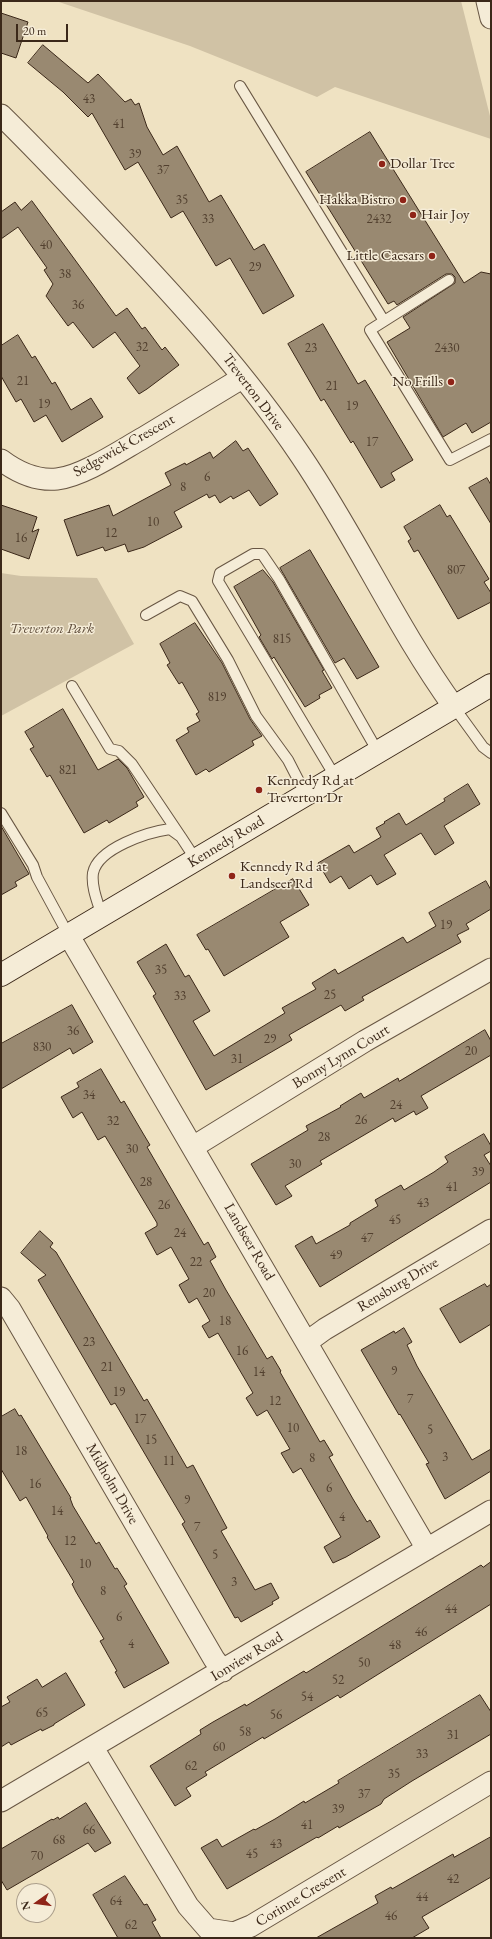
<!DOCTYPE html>
<html>
<head>
<meta charset="utf-8">
<style>
	body { margin:0 }
	#map { position:relative; width:492px; height:1939px; overflow:hidden; background:#efe2c2; font-family:"EB Garamond",serif }
	canvas { display:block }
	.frame { position:absolute; inset:0; border:2px solid #3b2819; pointer-events:none }
	.north { position:absolute; left:16px; top:1883px; width:40px; height:40px; box-sizing:border-box; background:#f5ecd7; border:1px solid #ab9e8b; border-radius:50%; rotate:256deg; font-size:11px; font-weight:700; line-height:16px; text-align:center; color:#3b2819 }
	.north::after { content:''; display:block; margin:auto; width:14px; height:18px; background:#8f2418; clip-path:polygon(50% 0,100% 100%,50% 72%,0 100%) }
	.scale { position:absolute; left:16px; top:24px; width:52px; height:18px; box-sizing:border-box; border:2px solid #3b2819; border-top:0; padding-left:5px; font-size:12px; line-height:14px; white-space:nowrap; color:#3b2819; -webkit-text-stroke:3px #f5ecd7; paint-order:stroke }
</style>
</head>
<body>
<div id="map">
<canvas width="492" height="1939"></canvas>
<div class="frame"></div>
<div class="north">N</div>
<div class="scale">20 m</div>
</div>
<script>
const ctx = document.querySelector('canvas').getContext('2d');
ctx.lineJoin = 'round';
function fillPath(path, color) {
  ctx.fillStyle = color;
  ctx.fill(path, 'evenodd');
}
function trace(path, color, width, dash) {
  ctx.strokeStyle = color;
  ctx.lineWidth = width;
  ctx.lineCap = dash ? 'butt' : 'round';
  ctx.setLineDash(dash || []);
  ctx.stroke(path);
}
function label(font, color, halo, rows, align = 'center') {
  ctx.font = font + ' "EB Garamond",serif';
  ctx.lineWidth = 3;
  ctx.setLineDash([]);
  ctx.textBaseline = 'middle';
  ctx.strokeStyle = halo;
  ctx.fillStyle = color;
  for (const [text, x, y, turn = 0] of rows) {
    ctx.save();
    ctx.translate(x, y);
    ctx.rotate((+turn || 0) * Math.PI / 180);
    ctx.textAlign = isNaN(turn) ? turn : align;
    if (halo) ctx.strokeText(text, 0, 0);
    ctx.fillText(text, 0, 0);
    ctx.restore();
  }
}
fillPath(new Path2D(`
	M56,1H461L491,120V139L335,87L317,97L190,46Z
	M1,573L21,576L97,578L134,644L1,716Z`), '#d0c2a5');
const building = new Path2D(`
	M1,13L28,22L16,58L1,53Z
	M43,45L88,83L98,74L125,102L131,99L135,105L139,103L147,127L163,155L177,146L209,202L221,195L254,250L264,244L294,296L263,314L230,258L216,266L183,211L171,218L138,162L125,170L92,113L88,117L63,92L28,63Z
	M370,132L464,283L481,272L491,274V422L472,433L466,423L443,437L387,342L410,328L403,317L452,285L455,283V277L452,274H446L397,305L394,301L388,304L306,172Z
	M32,201L116,316L127,308L142,329L145,327L162,350L165,347L179,365L147,389L139,394L127,378L140,366L115,332L93,348L73,322L68,326L46,296L53,284L44,270L47,268L18,227L1,239V212L15,202L21,210Z
	M323,324L358,384L365,380L413,460L391,473L395,480L381,488L353,441L351,443L324,399L321,401L288,344Z
	M18,335L32,358L35,356L52,384L55,382L71,410L91,398L103,417L62,442L46,415L34,422L21,399L16,402L1,376V346Z
	M236,441L243,451L248,448L278,494L260,506L249,490L233,499L231,496L220,503L215,495L209,498L207,494L174,512L182,527L144,547L128,552L125,544L105,551L103,547L77,556L64,520L109,505L113,516L171,485L165,473L185,463L186,465L210,452L213,458Z
	M487,478L491,485V524L469,488Z
	M1,505L37,517L32,532L39,529L29,559L1,549Z
	M440,505L447,517L450,515L489,579L484,582L491,593V602L458,619L418,550L414,552L408,541L411,539L404,527Z
	M310,550L379,667L357,679L344,658L335,663L280,568Z
	M263,570L273,582L324,670L322,671L332,688L319,695L320,698L305,707L274,657L272,659L259,637L261,635L234,587Z
	M195,623L222,663L250,719L262,736L252,741L254,745L209,772L206,769L196,775L176,740L189,732L187,728L200,721L196,714L199,712L182,682L179,684L167,665L170,663L160,644Z
	M63,709L98,770L118,759L127,768L144,797L136,802L138,806L109,823L107,820L84,833L50,775L47,777L35,757L30,749L34,747L25,732Z
	M468,784L480,804L444,826L454,843L435,855L421,833L384,855L396,874L377,885L371,875L349,889L341,876L330,883L318,863L349,845L354,853L381,837L376,828L385,823L384,822L399,813L406,825L445,801L444,799Z
	M1,826L29,874L15,882L17,886L1,895Z
	M293,879L309,905L280,922L289,937L224,976L208,949L206,950L197,935Z
	M486,881L491,890V909L466,924L469,929L457,935L461,942L362,997L364,1000L345,1011L341,1005L289,1035L292,1040L206,1090L153,996L156,994L137,962L166,944L185,977L189,975L210,1011L193,1021L214,1056L285,1013L282,1008L316,989L312,983L335,969L338,974L403,937L407,943L436,926L429,913Z
	M72,1005L93,1042L73,1054L70,1048L1,1089V1044Z
	M485,1030L491,1041V1055L421,1096L428,1108L416,1115L414,1111L395,1122L393,1118L320,1161L322,1164L285,1186L292,1196L276,1205L251,1164L308,1130L306,1126L341,1107L340,1106L361,1093L364,1098L398,1078L399,1081Z
	M101,1069L121,1103L124,1101L144,1135L150,1145L147,1147L204,1245L208,1242L216,1257L210,1261L226,1290L267,1359L272,1356L281,1371L280,1372L320,1442L324,1440L333,1455L329,1457L353,1499L367,1522L370,1520L380,1537L346,1557L333,1563L324,1547L341,1537L301,1468L293,1473L281,1453L290,1449L267,1410L257,1416L246,1398L253,1393L218,1333L209,1338L202,1326L210,1321L197,1298L189,1303L179,1285L189,1279L171,1247L157,1255L145,1233L157,1226V1223L105,1136L98,1140L82,1112L73,1118L61,1097L79,1087L77,1083Z
	M484,1134L491,1146V1151L484,1155L491,1166V1182L320,1287L295,1246L312,1236L316,1244L350,1225V1223L378,1206L375,1200L401,1185L404,1190L434,1172L448,1162L445,1157Z
	M40,1231L53,1243L50,1247L56,1252L144,1401L147,1399L187,1468L193,1465L227,1528L221,1531L255,1590L271,1583L279,1598L272,1602L273,1604L241,1622L238,1617L235,1618L182,1524L185,1522L162,1483L115,1403L111,1405L38,1280L46,1275L21,1253Z
	M485,1284L487,1287L491,1284V1324L460,1343L440,1309Z
	M404,1328L412,1342L407,1345L417,1366L472,1460L491,1449V1471L445,1499L426,1464L429,1463L400,1414L399,1415L361,1350L394,1331L395,1333Z
	M15,1409L19,1416L21,1415L71,1498H70L73,1506L96,1544L99,1542L115,1569L117,1568L127,1584L124,1586L169,1663L124,1688L115,1672L117,1671L100,1641L104,1639L76,1592L72,1584L74,1582L47,1537L48,1536L26,1497L20,1501L1,1469V1417Z
	M491,1562V1604L340,1698L338,1695L264,1739L263,1737L248,1746L205,1772L207,1775L186,1788L191,1796L175,1806L150,1766L201,1734L200,1730L213,1722L245,1704L246,1706L304,1671L306,1673L465,1575L481,1565L483,1567Z
	M66,1673L85,1705L54,1724V1725L42,1731L41,1729L11,1745L9,1742L1,1747V1707L10,1702L7,1697L37,1679L42,1687Z
	M480,1695L491,1712V1734L412,1781L384,1799L381,1804L339,1828L338,1826L318,1838L317,1837L227,1889L201,1848L217,1839L222,1847L254,1829L255,1830L275,1819L304,1801L305,1803L339,1783L338,1781Z
	M86,1803L111,1843L95,1852L88,1843L7,1890L1,1880V1849L52,1819L53,1820L58,1817L59,1819Z
	M491,1837V1877L422,1917L429,1928L412,1938H316L378,1903L375,1896L391,1887L392,1889L453,1854L454,1857Z
	M125,1876L144,1905L147,1904L156,1920L152,1922L161,1938H118L93,1895Z`);
fillPath(building, '#998971');
trace(building, '#3b2819', 1);
const service = new Path2D(`
	M240,86L384,321
	M449,280L370,330L450,460L491,439
	M146,615L180,596L192,601L228,660L256,716L288,760L306,795
	M72,686L110,749L119,751L132,764L181,837
	M454,707L483,747L491,753
	M336,778L218,581L220,573L253,554H262L279,579L378,752
	M1,813L33,865L37,877L69,936
	M102,916C98,903 91,887 93,873C98,848 148,832 170,829L181,837L196,860`);
const minor = new Path2D(`
	M487,1L491,18
	M1,115C39,152 75,191 111,229C179,301 246,374 301,456C356,537 397,628 454,707
	M1,460C17,472 37,481 57,479C83,476 120,451 143,438C176,418 209,398 242,378
	M69,936L427,1549
	M193,1147L365,1041L491,969
	M1,1298L10,1309L214,1659L223,1671
	M307,1342L325,1329L491,1230
	M93,1748L188,1906L208,1929L234,1933L251,1926L491,1782
	M1,1801L491,1511`);
const secondary = new Path2D(`
	M1,975L491,685`);
trace(service, '#685643', 12);
trace(minor, '#685643', 23);
trace(secondary, '#3b2819', 24);
trace(service, '#f5ecd7', 10);
trace(minor, '#f5ecd7', 21);
trace(secondary, '#f5ecd7', 22);
for (const [x, y, r, color] of [
	[382,164,4,"#8f2418"],
	[403,200,4,"#8f2418"],
	[413,215,4,"#8f2418"],
	[432,256,4,"#8f2418"],
	[451,382,4,"#8f2418"],
	[259,790,4,"#8f2418"],
	[232,876,4,"#8f2418"]
]) {
  const dot = new Path2D();
  dot.arc(x, y, r, 0, 2 * Math.PI);
  ctx.fillStyle = color;
  ctx.fill(dot);
  trace(dot, '#f5ecd7', 1.5);
}
label('13px', '#52402f', null, [
	["43",89,99],
	["41",119,124],
	["39",135,154],
	["37",163,170],
	["35",182,200],
	["33",208,219],
	["2432",379,219],
	["40",46,245],
	["29",255,267],
	["38",65,274],
	["36",78,305],
	["32",142,347],
	["23",311,348],
	["2430",447,348],
	["21",23,381],
	["21",332,386],
	["19",44,404],
	["19",352,406],
	["17",372,442],
	["6",207,477],
	["8",183,487],
	["10",153,522],
	["12",111,533],
	["16",21,538],
	["807",456,570],
	["815",282,639],
	["819",217,697],
	["821",68,770],
	["19",446,925],
	["35",161,970],
	["25",330,995],
	["33",180,996],
	["36",73,1031],
	["29",270,1039],
	["830",42,1047],
	["20",471,1051],
	["31",237,1059],
	["34",89,1095],
	["24",396,1105],
	["26",361,1120],
	["32",113,1121],
	["28",324,1137],
	["30",132,1149],
	["30",295,1164],
	["39",478,1172],
	["28",146,1182],
	["41",452,1187],
	["43",423,1203],
	["26",164,1205],
	["45",395,1220],
	["24",180,1233],
	["47",367,1238],
	["49",336,1255],
	["22",196,1262],
	["20",209,1293],
	["18",225,1321],
	["23",89,1342],
	["16",242,1351],
	["21",107,1367],
	["9",394,1371],
	["14",259,1372],
	["19",119,1392],
	["7",410,1399],
	["12",275,1401],
	["17",140,1419],
	["10",293,1428],
	["5",430,1430],
	["15",151,1440],
	["18",21,1451],
	["3",445,1457],
	["8",312,1458],
	["11",169,1461],
	["16",35,1484],
	["6",329,1488],
	["9",187,1500],
	["14",57,1511],
	["4",342,1517],
	["7",197,1527],
	["12",70,1541],
	["5",215,1555],
	["10",85,1564],
	["3",234,1582],
	["8",103,1591],
	["44",451,1609],
	["6",119,1617],
	["46",421,1632],
	["4",131,1644],
	["48",395,1645],
	["50",364,1663],
	["52",338,1680],
	["54",307,1697],
	["65",42,1713],
	["56",276,1715],
	["58",245,1732],
	["31",453,1735],
	["60",219,1747],
	["33",422,1754],
	["62",191,1766],
	["35",394,1774],
	["37",364,1794],
	["39",338,1809],
	["41",307,1825],
	["66",89,1830],
	["68",59,1840],
	["43",276,1844],
	["45",252,1854],
	["70",37,1856],
	["42",453,1879],
	["44",422,1897],
	["64",116,1901],
	["46",391,1916],
	["62",131,1925]
]);
label('15px', '#3b2819', '#f5ecd7', [
	["Dollar Tree",390,164],
	["Hakka Bistro",395,200,"right"],
	["Hair Joy",421,215],
	["Little Caesars",424,256,"right"],
	["No Frills",443,382,"right"],
	["Kennedy Rd at",267,781],
	["Treverton Dr",267,798],
	["Kennedy Rd at",240,867],
	["Landseer Rd",240,884]
], 'left');
label('15px', '#3b2819', '#f5ecd7', [
	["Treverton Drive",253,392,53],
	["Sedgewick Crescent",124,446,-29],
	["Kennedy Road",226,842,-31],
	["Bonny Lynn Court",341,1057,-31],
	["Landseer Road",249,1242,60],
	["Rensburg Drive",398,1285,-31],
	["Midholm Drive",112,1484,60],
	["Ionview Road",247,1657,-31],
	["Corinne Crescent",301,1897,-31]
]);
label('italic 15px', '#604e3c', '#f5ecd7', [
	["Treverton Park",52,629]
]);
</script>
</body>
</html>
